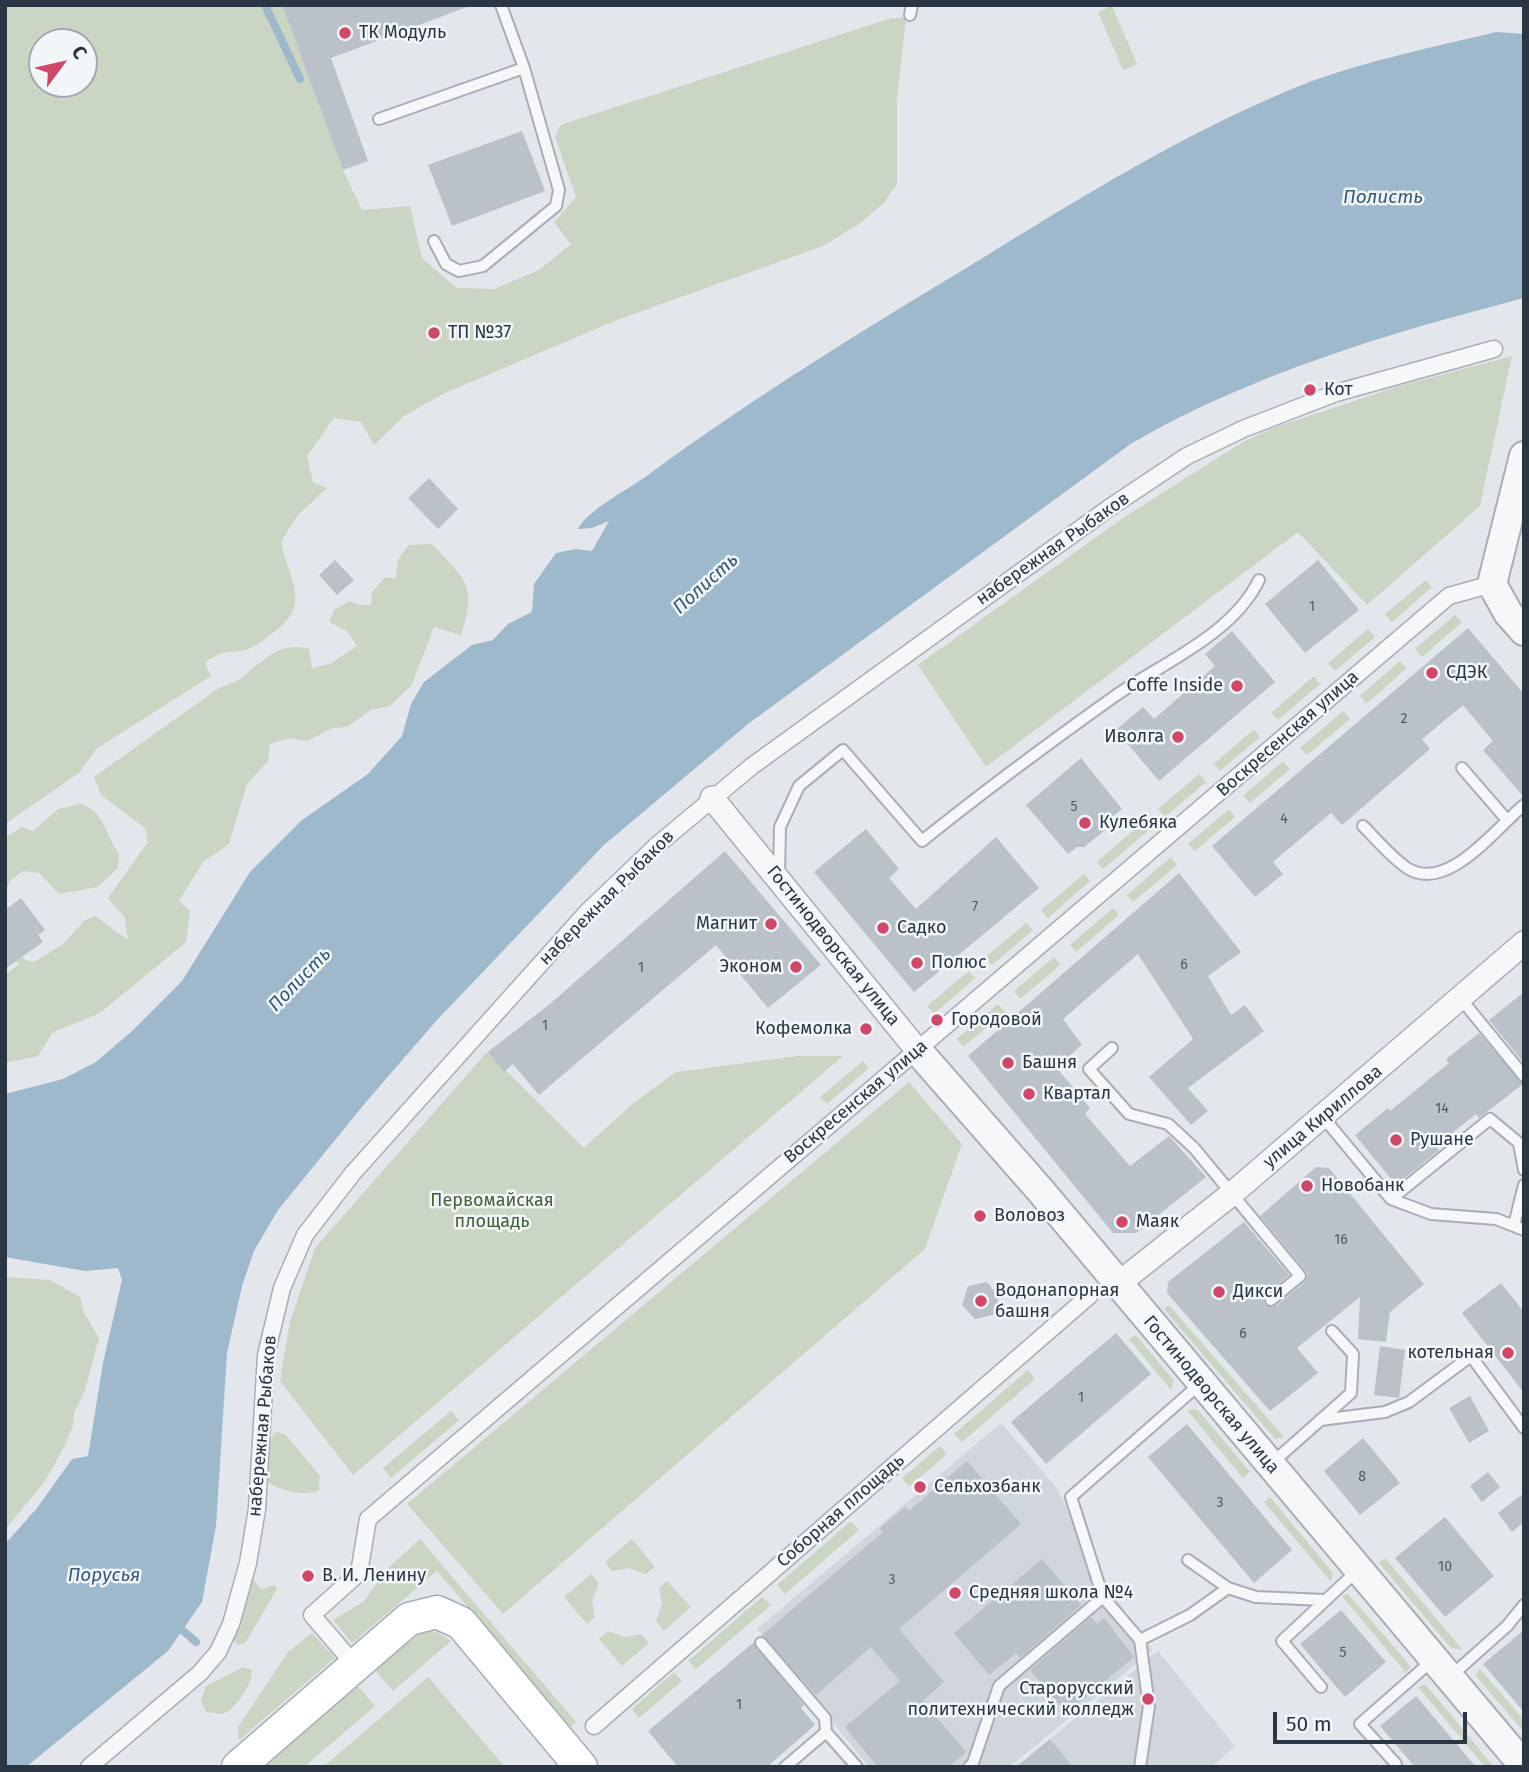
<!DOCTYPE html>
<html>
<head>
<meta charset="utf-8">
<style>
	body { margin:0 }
	#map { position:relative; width:1529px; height:1772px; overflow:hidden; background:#e3e7eb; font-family:"Fira Sans",sans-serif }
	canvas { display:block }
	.frame { position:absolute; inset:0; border:7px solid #2a3644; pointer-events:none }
	.north { position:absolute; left:28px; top:28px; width:70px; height:70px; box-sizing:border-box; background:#f3f6f8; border:2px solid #a3a9b0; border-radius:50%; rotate:57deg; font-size:19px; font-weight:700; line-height:28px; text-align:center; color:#2a3644 }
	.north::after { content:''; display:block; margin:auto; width:24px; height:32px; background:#d1476a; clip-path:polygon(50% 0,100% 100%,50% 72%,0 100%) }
	.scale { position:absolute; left:1273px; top:1712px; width:194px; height:32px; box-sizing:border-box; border:4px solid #2a3644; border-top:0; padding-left:9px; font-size:21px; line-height:24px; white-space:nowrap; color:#2a3644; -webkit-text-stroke:5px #f3f6f8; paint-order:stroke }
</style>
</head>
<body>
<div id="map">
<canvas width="1529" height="1772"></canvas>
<div class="frame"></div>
<div class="north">С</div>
<div class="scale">50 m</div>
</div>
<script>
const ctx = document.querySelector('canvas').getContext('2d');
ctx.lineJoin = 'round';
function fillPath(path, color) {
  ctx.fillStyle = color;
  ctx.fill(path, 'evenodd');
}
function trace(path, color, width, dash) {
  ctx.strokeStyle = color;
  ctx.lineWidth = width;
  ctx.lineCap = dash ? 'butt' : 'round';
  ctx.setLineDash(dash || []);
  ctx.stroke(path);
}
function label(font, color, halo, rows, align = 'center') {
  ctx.font = font + ' "Fira Sans",sans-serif';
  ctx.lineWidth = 5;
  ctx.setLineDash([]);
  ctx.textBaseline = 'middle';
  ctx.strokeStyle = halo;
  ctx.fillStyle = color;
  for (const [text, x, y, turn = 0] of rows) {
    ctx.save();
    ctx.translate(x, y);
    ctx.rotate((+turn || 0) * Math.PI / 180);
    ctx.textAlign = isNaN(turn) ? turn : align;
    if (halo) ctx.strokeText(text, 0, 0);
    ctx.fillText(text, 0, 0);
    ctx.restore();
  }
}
fillPath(new Path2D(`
	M1001,1423L1056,1487L1105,1584L1153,1650L1009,1767H869L757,1629Z
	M1158,1651L1235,1746L1212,1767H1016Z`), '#d1d6dd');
fillPath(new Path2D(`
	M5,5H282L343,170L362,210L410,206L422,258L457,288L494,289L539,270L571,244L554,222L576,197L555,137L560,125L892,18H906L897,98V184L884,203L859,224L823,246L617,320L445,393L404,416L374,445L361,422L334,418L307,456L313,482L327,488L297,516L281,542C289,581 313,604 273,633C265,639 254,648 245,650C225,654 223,649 205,663L211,676L96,749L79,773L5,824ZM42,42H84V84H42Z
	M1112,6L1137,64L1123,70L1098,12Z
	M1512,356L1480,506L1367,605L1298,532L986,767L918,665L1123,518L1241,443L1273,428L1399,386Z
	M432,544C465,580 478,584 461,635L434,627L411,686L390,706L371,710L347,727L333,728L307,741L289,738L270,744L268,761L247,784L229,844L203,862L179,901L190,911L186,942L100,1013L53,1032L38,1056L5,1063V975L19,964L5,945V931L25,960L34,962L63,944L85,920L95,916L128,940L125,918L108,898L148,842L145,828L101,795L94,777L219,688C226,685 234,683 240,679C261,663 279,640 309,649L312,668L330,664L357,646L347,631L329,622L334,610L349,601L361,605H371L372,592L385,577L395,579L399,558L409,545Z
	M1426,580L1432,587L1392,622L1385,614Z
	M1455,615L1462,622L1422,657L1415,649Z
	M1368,629L1375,637L1335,671L1328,663Z
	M1400,661L1406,669L1366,704L1360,696Z
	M1314,676L1320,684L1278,720L1271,713Z
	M1343,711L1350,719L1307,755L1300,748Z
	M1254,729L1260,737L1220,771L1214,764Z
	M1283,761L1290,769L1250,803L1243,796Z
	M1199,774L1206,782L1165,817L1158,809Z
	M80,804C105,810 105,836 119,853L118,868L98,887L59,894L39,873L23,871L11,880L5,891V838L22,827L33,831L58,809Z
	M1229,809L1235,817L1195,851L1188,844Z
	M1143,822L1149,830L1103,869L1097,862Z
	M1171,857L1177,865L1133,902L1127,895Z
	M1084,874L1090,881L1048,918L1041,910Z
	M1113,908L1119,915L1076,952L1070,945Z
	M1026,923L1033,930L992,965L986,957Z
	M1054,957L1060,965L1020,999L1014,991Z
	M969,971L975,978L934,1014L927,1006Z
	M998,1004L1005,1012L963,1047L957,1039Z
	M487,1052L584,1148L631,1105L676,1072L798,1056H843L353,1475L280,1381L290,1322L315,1248Z
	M863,1061L869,1068L827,1104L820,1097Z
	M909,1082L962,1144L925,1249L503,1614L407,1504Z
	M5,1277L50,1280L80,1297L84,1313L99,1338L85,1390L74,1413L73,1426L64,1447L45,1481L5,1530Z
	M1169,1305L1284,1437L1275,1439L1164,1309Z
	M1136,1335L1174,1381L1171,1390L1129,1339Z
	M1028,1370L1035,1379L962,1442L954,1434Z
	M1197,1409L1250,1472L1243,1478L1187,1410Z
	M451,1411L459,1420L391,1478L383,1468Z
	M279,1432L286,1435L320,1476L319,1490C307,1497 280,1491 268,1482L270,1442L274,1433Z
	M940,1446L947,1454L909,1487L902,1478Z
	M1270,1497L1333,1573L1331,1582L1264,1502Z
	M851,1521L859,1530L785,1594L777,1585Z
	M420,1539L576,1722L570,1727L437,1571L352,1643L333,1620L363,1602L387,1569Z
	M632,1539L655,1567L646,1574L629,1568L612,1571L605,1562Z
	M1385,1558L1463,1650L1451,1648L1379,1563Z
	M591,1574L599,1583L592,1601L595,1617L587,1624L564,1597Z
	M252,1578L261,1589L274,1585L277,1589L245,1643L237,1645L232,1639Z
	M667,1581L691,1607L664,1631L656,1621L662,1604L659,1588Z
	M1348,1594L1408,1663L1410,1667L1406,1673L1342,1596Z
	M762,1597L771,1605L696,1669L688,1661Z
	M423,1631L437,1632L451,1641L393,1691L375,1670Z
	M608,1631L625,1637L641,1634L649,1643L622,1666L599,1639Z
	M312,1633L335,1658L239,1740L238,1727L288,1652Z
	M243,1667L252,1670C253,1684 235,1710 222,1714L206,1712L201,1701L206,1686Z
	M1480,1669L1524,1720V1732L1475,1675Z
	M674,1672L682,1681L639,1718L632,1709Z
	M428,1677L505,1767H323Z
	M357,1685L375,1706L304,1767H262Z
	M1423,1685L1427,1686L1494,1767H1485L1418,1687Z`), '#cad5c4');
fillPath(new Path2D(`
	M1496,32L1524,34V298C1389,333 1254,373 1132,443L748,724L604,845L437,1020L366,1102L278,1210L254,1251L242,1286L227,1353L216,1526L202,1602L168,1651L26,1767H5V1544L37,1508L72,1459L88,1456L103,1363L122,1280L118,1268L85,1271L5,1257V1094L63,1079L96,1062L132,1031L182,981L250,872L302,820L368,774L402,736L411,704L424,682L472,645L493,640L508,624L532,612L534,584L556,553L576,549L592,551L609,521L592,528L578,529C587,510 629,489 648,475C755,396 867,328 981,259C1080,198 1180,136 1287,91C1354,63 1426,49 1496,32Z`), '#9eb9cc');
trace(new Path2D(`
	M265,5L300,79
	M174,1623L196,1642`), '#9eb9cc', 8);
fillPath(new Path2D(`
	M282,5H467V7L331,58L368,161L343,170Z
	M522,131L545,191L452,226L428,165Z
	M429,478L458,509L438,529L408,498Z
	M335,560L354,580L337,595L319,575Z
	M1318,560L1359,610L1305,653L1265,604Z
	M1468,628L1524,694V797L1483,750L1493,741L1463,705L1422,739L1430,749L1342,825L1331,813L1273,862L1283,874L1255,897L1212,846Z
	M1232,631L1275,682L1159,781L1116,730L1143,707L1154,719L1215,666L1205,654Z
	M1081,758L1122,809L1113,816V824L1084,847H1077L1068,854L1026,805Z
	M866,829L899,869L889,878L916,909L996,837L1039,888L914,992L814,872Z
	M725,851L821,965L768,1008L716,945L539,1095L513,1064L504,1072L488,1052L551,1003Z
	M1179,873L1241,952L1208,976L1231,1015L1245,1005L1264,1031L1188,1088L1208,1111L1191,1125L1149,1077L1193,1039L1138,954L1063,1019L1082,1045L1056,1067L1090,1108L1085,1114L1130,1166L1169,1136L1206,1177L1136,1233H1113L968,1056Z
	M21,898L45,930L38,935L43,942L5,969V910Z
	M1524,992V1063L1489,1020Z
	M1479,1033L1523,1084L1479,1118L1476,1114L1436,1146L1439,1150L1396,1185L1355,1135L1388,1108L1390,1111L1449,1063L1446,1059Z
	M1316,1167L1329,1168L1424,1284L1390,1312L1386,1342L1358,1339L1360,1297L1297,1348L1318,1373L1270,1411L1167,1293L1168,1282L1244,1222L1289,1275L1264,1297L1265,1305L1276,1306L1305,1282L1308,1274L1260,1216Z
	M987,1282L999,1297L993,1315L975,1319L962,1305L968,1286Z
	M1501,1283L1524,1312V1393L1462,1313Z
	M1116,1333L1151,1374L1046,1464L1011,1422Z
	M1380,1346L1405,1350L1399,1398L1374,1395Z
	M1470,1396L1489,1431L1469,1443L1449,1408Z
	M1187,1424L1292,1550L1254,1583L1148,1457Z
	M1363,1438L1400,1483L1360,1515L1324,1471Z
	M967,1461L1021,1524L899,1629L944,1682L923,1701L966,1752L949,1767H878L845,1727L900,1681L871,1647L816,1695L762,1635L883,1532L880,1528L905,1507L909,1511Z
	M1488,1472L1500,1487L1482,1502L1470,1486Z
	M1524,1493V1522L1512,1532L1498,1513Z
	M1445,1517L1494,1576L1445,1617L1395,1558Z
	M1042,1559L1081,1605L1020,1658L1016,1653L989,1675L954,1633Z
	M1341,1610L1386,1662L1345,1697L1300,1644Z
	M1091,1617L1097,1624L1104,1618L1134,1657L1066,1713L1030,1670Z
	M1524,1630V1712L1483,1664Z
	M753,1643L804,1705L801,1708L815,1725L767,1767H678L648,1731Z
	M1416,1696L1476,1767H1415L1380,1726Z
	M1050,1739L1073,1767H1016Z`), '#bac1c9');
const service = new Path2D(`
	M910,15L912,5
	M379,119L524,68L501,5
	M434,241L446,264L459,271L483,266L556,206L559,190L524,68
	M1462,768L1507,820
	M1363,826C1377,840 1391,857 1407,868C1447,894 1496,828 1524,805
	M779,876L780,827L799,786L843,750L922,841C984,791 1049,743 1115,696C1164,662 1232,635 1259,580
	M1461,999L1524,1076
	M1112,1048L1089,1069L1129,1114L1168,1124L1194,1148L1300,1276L1271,1300
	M1323,1117L1391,1199L1490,1119L1519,1143L1524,1170
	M1391,1199L1431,1214L1496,1219L1524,1230
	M1514,1225L1524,1185
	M1320,1420L1385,1412L1409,1402L1471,1356L1524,1428
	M1272,1463L1351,1393L1353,1354L1332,1331
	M1188,1560L1228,1588L1256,1597L1325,1600
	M1140,1640L1190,1615L1228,1588
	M761,1643L825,1718L826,1732L857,1767
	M1451,1676L1507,1626L1524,1605
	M1321,1687L1282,1641L1358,1570
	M1396,1764L1360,1724L1434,1659
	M785,1767L826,1732
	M969,1767L973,1763L999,1686L1103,1597
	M1140,1767L1149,1706L1140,1640L1103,1597L1071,1497L1201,1383`);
const pedestrian = new Path2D(`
	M354,1664L312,1615L359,1573L368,1519L1449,596L1492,584
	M594,1726L1089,1296
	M89,1767L200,1673L218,1652L231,1624L248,1563L257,1509L266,1355L282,1288L305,1235L353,1173L587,912L656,846L752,766L1109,508L1187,456L1243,429L1336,393L1494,349`);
const minor = new Path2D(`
	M712,798L918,1051
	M1118,1284L1234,1192L1524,943`);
const tertiary = new Path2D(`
	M1524,456L1492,584L1508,613L1524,631
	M918,1051L1040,1190L1524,1766`);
const secondary = new Path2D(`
	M238,1767L409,1619L437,1612L461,1623L581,1767`);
trace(service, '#a8aeb6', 14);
trace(pedestrian, '#a8aeb6', 19);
trace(minor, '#a8aeb6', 26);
trace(tertiary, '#a8aeb6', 32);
trace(secondary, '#a8aeb6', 35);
trace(service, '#f6f7f9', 10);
trace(pedestrian, '#f6f7f9', 16);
trace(minor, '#f6f7f9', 23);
trace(tertiary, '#f6f7f9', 28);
trace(secondary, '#fff', 32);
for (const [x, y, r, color] of [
	[345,33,7,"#d1476a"],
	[434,333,7,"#d1476a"],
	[1310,390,7,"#d1476a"],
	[1432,673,7,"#d1476a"],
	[1237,686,7,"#d1476a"],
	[1178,737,7,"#d1476a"],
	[1085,823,7,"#d1476a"],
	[771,924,7,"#d1476a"],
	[883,928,7,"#d1476a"],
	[917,963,7,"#d1476a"],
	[796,967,7,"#d1476a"],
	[937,1020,7,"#d1476a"],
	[866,1029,7,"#d1476a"],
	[1008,1063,7,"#d1476a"],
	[1029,1094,7,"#d1476a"],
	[1396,1140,7,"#d1476a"],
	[1307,1186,7,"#d1476a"],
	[980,1216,7,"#d1476a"],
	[1122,1222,7,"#d1476a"],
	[1219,1292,7,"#d1476a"],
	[981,1301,7,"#d1476a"],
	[1508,1353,7,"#d1476a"],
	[920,1487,7,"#d1476a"],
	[308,1576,7,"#d1476a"],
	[955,1593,7,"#d1476a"],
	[1148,1699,7,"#d1476a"]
]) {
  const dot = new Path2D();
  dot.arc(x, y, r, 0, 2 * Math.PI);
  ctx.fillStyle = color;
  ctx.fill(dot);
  trace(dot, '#f3f6f8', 2.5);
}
label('14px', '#4e5965', null, [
	["1",1312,607],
	["2",1404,719],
	["5",1074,807],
	["4",1284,819],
	["7",975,907],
	["6",1184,965],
	["1",641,968],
	["1",545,1026],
	["14",1442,1109],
	["16",1341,1240],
	["6",1243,1334],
	["1",1081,1398],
	["8",1362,1477],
	["3",1220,1503],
	["10",1445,1567],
	["3",892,1580],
	["5",1343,1653],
	["1",739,1705]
]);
label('18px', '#2a3644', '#f3f6f8', [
	["ТК Модуль",359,33],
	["ТП №37",448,333],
	["Кот",1324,390],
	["СДЭК",1446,673],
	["Coffe Inside",1223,686,"right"],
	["Иволга",1164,737,"right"],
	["Кулебяка",1099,823],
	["Магнит",757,924,"right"],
	["Садко",897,928],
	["Полюс",931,963],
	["Эконом",782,967,"right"],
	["Городовой",951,1020],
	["Кофемолка",852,1029,"right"],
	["Башня",1022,1063],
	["Квартал",1043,1094],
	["Рушане",1410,1140],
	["Новобанк",1321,1186],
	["Воловоз",994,1216],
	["Маяк",1136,1222],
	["Водонапорная",995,1291],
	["башня",995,1312],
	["Дикси",1233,1292],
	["котельная",1494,1353,"right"],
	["Сельхозбанк",934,1487],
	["В. И. Ленину",322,1576],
	["Средняя школа №4",969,1593],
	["Старорусский",1134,1689,"right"],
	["политехнический колледж",1134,1710,"right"]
], 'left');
label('18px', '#2a3644', '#f3f6f8', [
	["набережная Рыбаков",1053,549,-35],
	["Воскресенская улица",1288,734,-41],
	["набережная Рыбаков",607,898,-45],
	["Гостинодворская улица",833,946,51],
	["Воскресенская улица",856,1102,-40],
	["улица Кириллова",1323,1117,-40],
	["Гостинодворская улица",1211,1395,50],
	["набережная Рыбаков",263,1426,-85],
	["Соборная площадь",841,1511,-41]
]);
label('18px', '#436037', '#f3f6f8', [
	["Первомайская",492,1201],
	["площадь",492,1222]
]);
label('italic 19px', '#335a79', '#f3f6f8', [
	["Полисть",1383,198],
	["Полисть",706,584,-42],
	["Полисть",300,980,-46],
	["Порусья",104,1576]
]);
</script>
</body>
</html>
